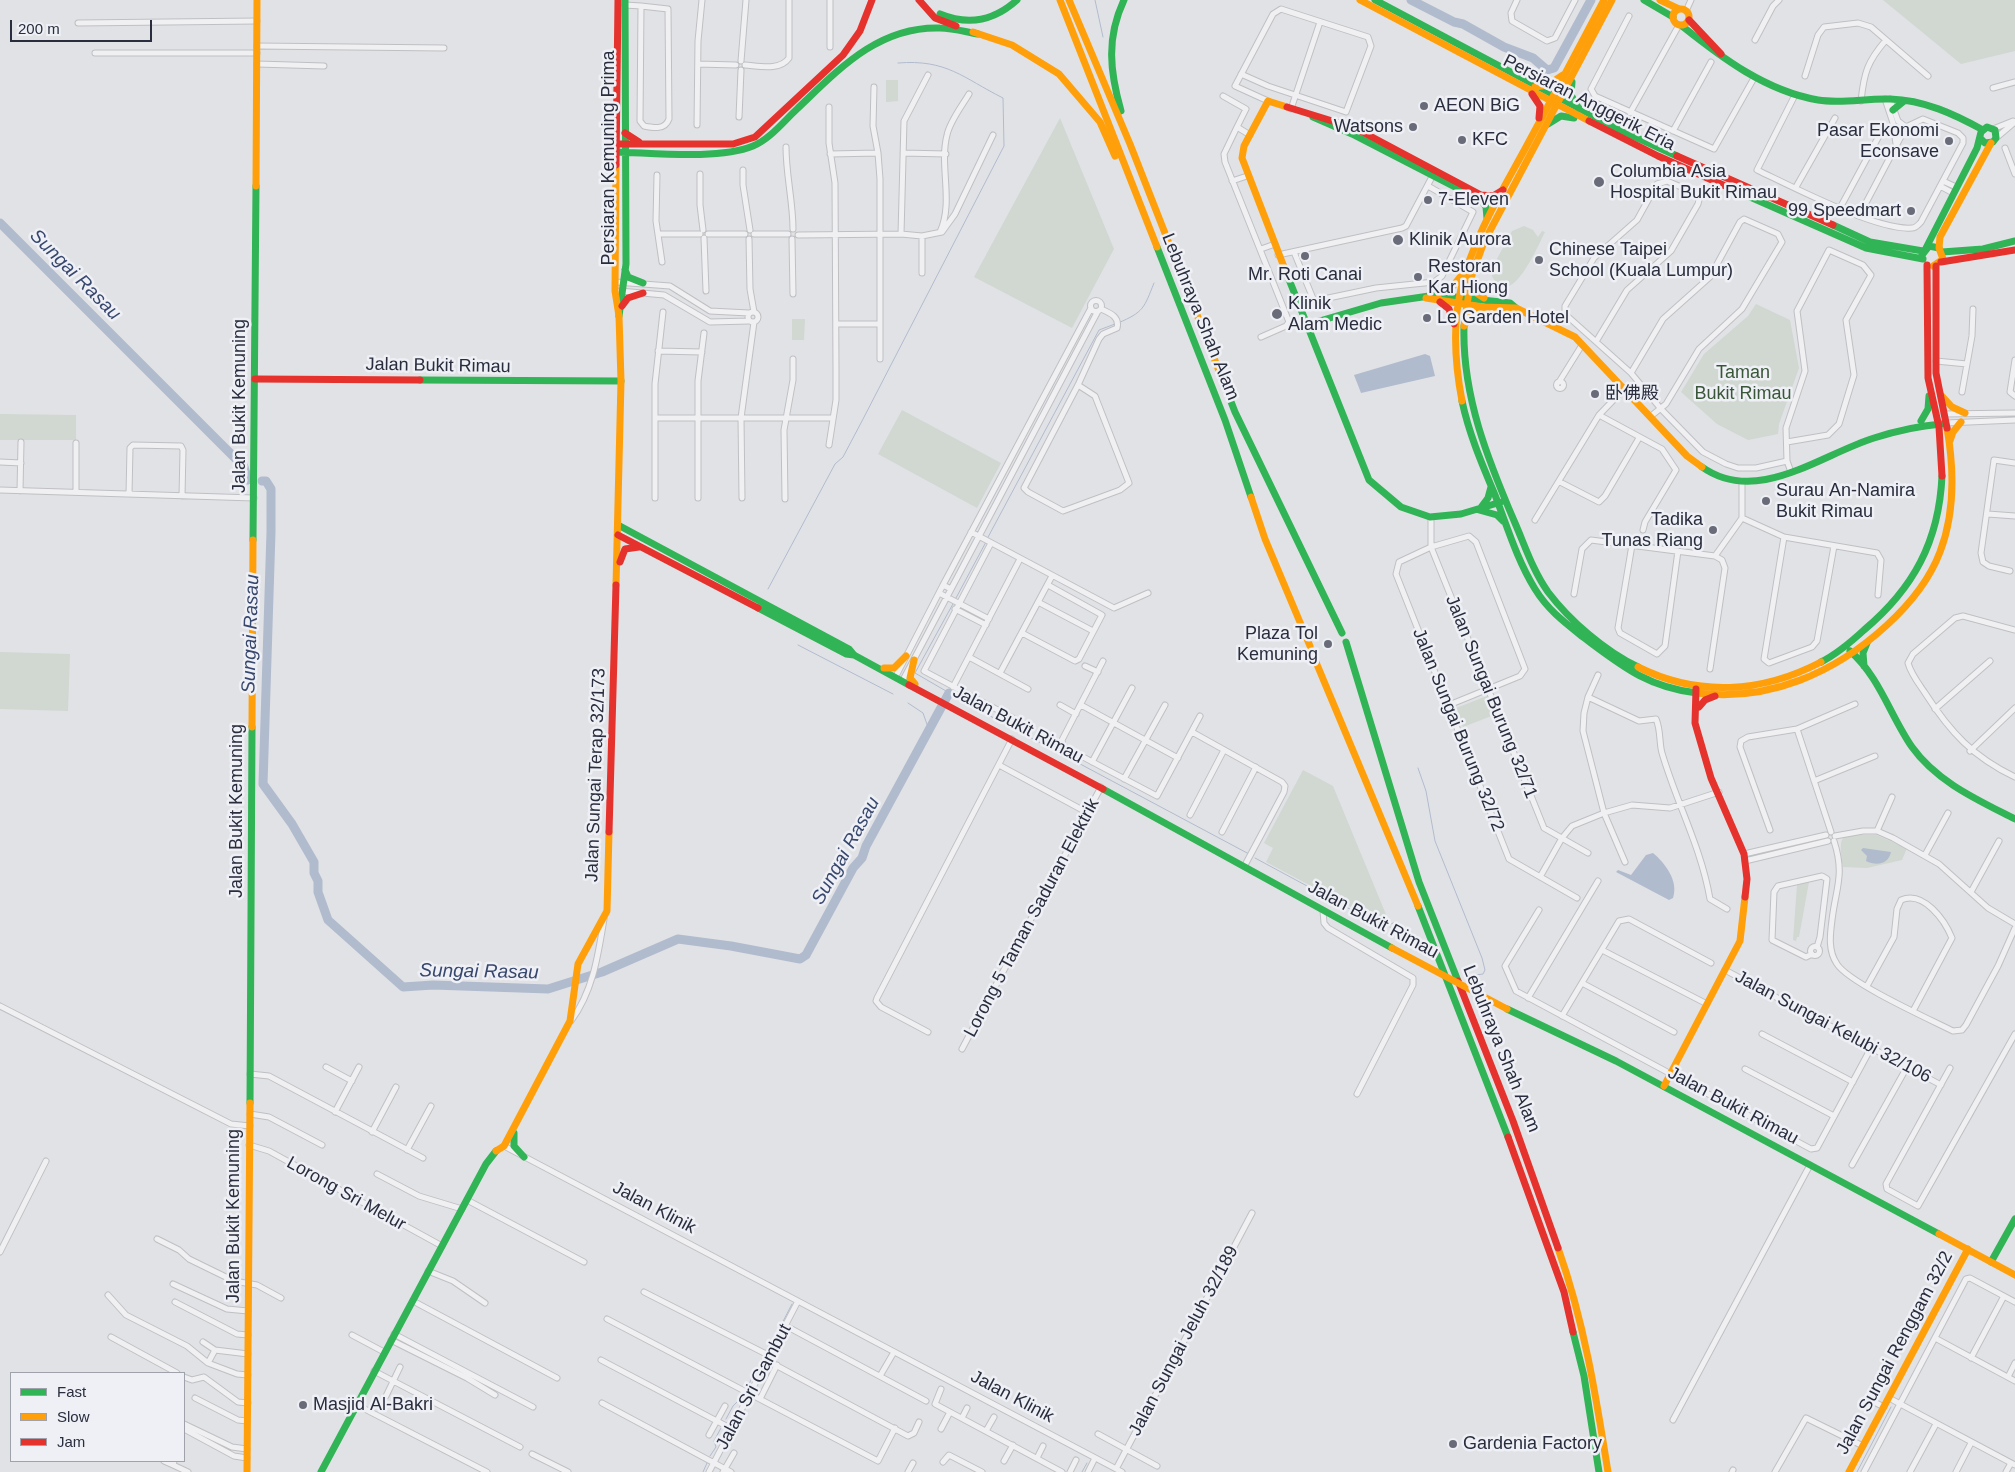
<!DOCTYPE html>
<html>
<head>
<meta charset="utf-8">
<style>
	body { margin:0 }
	#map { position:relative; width:2015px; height:1472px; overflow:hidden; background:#e1e2e5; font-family:Helvetica,sans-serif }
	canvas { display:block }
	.legend { position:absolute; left:10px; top:1372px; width:175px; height:90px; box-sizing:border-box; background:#eef0f5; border:1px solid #9fa2ab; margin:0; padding:6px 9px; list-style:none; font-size:15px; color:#292d3d }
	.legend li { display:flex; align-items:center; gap:10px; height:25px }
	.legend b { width:25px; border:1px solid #9fa2ab }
	.scale { position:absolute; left:10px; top:20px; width:142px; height:22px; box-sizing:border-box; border:2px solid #292d3d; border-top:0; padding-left:6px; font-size:15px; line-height:18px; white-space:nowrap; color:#292d3d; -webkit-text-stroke:4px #eef0f5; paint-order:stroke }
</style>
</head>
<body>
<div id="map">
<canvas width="2015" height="1472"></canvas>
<ul class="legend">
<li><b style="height:6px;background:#30b455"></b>Fast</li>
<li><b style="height:6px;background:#ff9f0a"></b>Slow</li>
<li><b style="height:6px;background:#e5322d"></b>Jam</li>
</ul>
<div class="scale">200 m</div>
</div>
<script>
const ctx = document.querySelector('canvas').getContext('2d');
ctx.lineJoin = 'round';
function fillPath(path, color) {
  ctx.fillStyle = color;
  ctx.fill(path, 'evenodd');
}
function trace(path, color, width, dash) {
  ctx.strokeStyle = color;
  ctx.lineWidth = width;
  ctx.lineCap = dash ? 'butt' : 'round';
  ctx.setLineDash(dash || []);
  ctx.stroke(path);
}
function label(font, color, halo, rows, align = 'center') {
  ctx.font = font + ' Helvetica,"Noto Sans SC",sans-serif';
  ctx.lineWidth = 5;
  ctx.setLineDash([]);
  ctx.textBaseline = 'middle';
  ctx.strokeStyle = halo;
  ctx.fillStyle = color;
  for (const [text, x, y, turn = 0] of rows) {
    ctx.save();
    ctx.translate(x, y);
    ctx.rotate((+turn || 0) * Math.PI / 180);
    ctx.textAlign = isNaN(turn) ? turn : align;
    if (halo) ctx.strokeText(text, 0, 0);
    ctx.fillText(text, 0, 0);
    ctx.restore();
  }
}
fillPath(new Path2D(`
	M1883,0H2015V51L1961,64Z
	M886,80H898V101L886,102Z
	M1060,118L1114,249L1072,328L974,277Z
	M1524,226L1533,230L1538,237L1542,231L1545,232C1538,245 1510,314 1492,276L1493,266L1512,231Z
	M1756,304L1790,320L1799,368L1779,424L1778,434L1748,440L1717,424L1681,392L1704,354L1748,316Z
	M792,319H805L804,340H792Z
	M902,410L1001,463L977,508L878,454Z
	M0,414L76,415V440H0Z
	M0,652L70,654L68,711L0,709Z
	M1487,696L1494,715L1463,727L1456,708Z
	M1303,770L1333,786L1392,929L1266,862L1273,848L1264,843Z
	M1876,835L1907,848L1902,860L1867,868L1843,867C1837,829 1842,836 1876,835Z
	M1809,882L1799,937H1797L1796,941L1793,940L1797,885Z`), '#d0d8d1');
fillPath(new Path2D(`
	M1425,354L1430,356L1435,376L1361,393L1354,375Z
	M1863,848L1891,852C1888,865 1876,866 1866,861L1867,856L1861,850Z
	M1653,853C1665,863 1679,881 1673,898L1669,900L1616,872L1618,870L1631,875L1646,855Z`), '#b1bbce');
trace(new Path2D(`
	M1095,0L1103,37
	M1118,323C1144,312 1144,308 1154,283
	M987,539L1099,330L1115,324
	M768,589L835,464L843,457L862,421L1004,146L1003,98C963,78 947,59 898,63
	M956,598L986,542
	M954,602L915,673L977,709L1249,854
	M798,645L893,694
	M908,703L923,713L929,730
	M1418,768L1426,791L1435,841L1482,958L1485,970L1483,974L1476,975
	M1255,858L1374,922L1385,927L1395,922L1399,923L1406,939L1415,948
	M776,1335L792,1304
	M766,1350L772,1340
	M758,1368L763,1357
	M747,1388L754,1374
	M726,1419L733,1406L744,1395
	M710,1456L716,1447L714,1441L721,1428
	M703,1472L707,1463
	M1082,1472L1087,1463
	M1857,1472L1891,1407`), '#b1bbce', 1);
trace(new Path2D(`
	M1411,0L1454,22L1463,24L1504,47L1533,58L1547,70L1554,68L1591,0
	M0,223L244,467L248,480
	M262,481H266L271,489V532L263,784L292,824L314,862V873L318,881V892L328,920L403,987L433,985L548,989L602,972L678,939L731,946L800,959L806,955L853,868L862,858L866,846L949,693`), '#b1bbce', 9);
const street = new Path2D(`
	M1517,0L1511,13L1512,21L1547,41L1555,38L1575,0
	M625,5L641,6L640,121L644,126C654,128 665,130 669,119L668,9L641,6
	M1686,11L1691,0
	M1629,16L1591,89L1595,96L1714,149L1754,78
	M78,23L257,21
	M1755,40L1773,6L1779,0
	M257,46L444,48
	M830,47V0
	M95,53H257
	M741,61L746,0
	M257,64L324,66
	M698,64L736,65
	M745,65C759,66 780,71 789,58V0
	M1241,74L1268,86L1346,112L1371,46L1368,37L1281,9L1273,14L1235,86L1268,101
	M1805,76L1818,35L1824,27L1858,23L1871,27L1928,76
	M874,87L873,126L878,153L880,179V359
	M1993,88L2015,82
	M1795,95L1757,170C1791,186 1877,231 1912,228C1916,228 1918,225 1921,222L1963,143V138L1958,133L1923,119L1906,127L1859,216
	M1223,96L1246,109L1237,127L1250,135
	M1885,99L1893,123L1896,144
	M1890,99L1898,121L1906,127
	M1861,101C1864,73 1867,62 1886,40
	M829,107V143L835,183L836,368V400L829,445
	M1291,109L1320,22
	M1630,113L1679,25
	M739,117L741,70
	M697,125L698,41L702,0
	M1237,127L1224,154L1225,162L1289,322L1286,326L1261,337
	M1993,129L2013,121
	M1673,131L1711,62
	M1996,138L2015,122
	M786,147C786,175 793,202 793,229
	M2005,148L2015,174
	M903,153L946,154
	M830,154L878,153
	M743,170V185L750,230
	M700,174V205L703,230
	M657,175L656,221L662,262
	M1232,181L1247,176
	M1943,181L1956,187
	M1940,186L1953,193
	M1796,187L1835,118
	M1840,208L1879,136
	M940,232C954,202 939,166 947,135C950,121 962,106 969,94
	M658,234H700
	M708,234H745
	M754,234H788
	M901,234L904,121L928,75
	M798,235L901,234L922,236L942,232L955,214L993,135
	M704,238L706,291
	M749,239L750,289L754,312
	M792,239L793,294
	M1261,249L1275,244
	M1294,252L1314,301L1376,288L1434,282L1442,276L1473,212L1428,186
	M1278,255L1402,228L1406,226L1433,175
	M922,273V236
	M616,282L670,286L710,311L749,313
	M620,291L664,295L710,322L749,321
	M1090.5 306a5.5 5.5 0 1 1 11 0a5.5 5.5 0 1 1-11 0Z
	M748 317a5 5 0 1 1 10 0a5 5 0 1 1-10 0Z
	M836,324H880
	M1597,340L1627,290L1671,251L1698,204L1699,200L1695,193L1667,181L1657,184L1637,220L1594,258L1565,306V314L1631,373L1661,409L1703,452L1726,464L1738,468H1756L1787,461
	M658,351L702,352
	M2015,360L2010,392L2015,396
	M1936,361L1967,364
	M1631,373L1663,319L1710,277L1740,222L1744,219L1778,234L1782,242L1742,309L1699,349L1666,404L1651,416
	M1556.5 385a3.5 3.5 0 1 1 7 0a3.5 3.5 0 1 1-7 0Z
	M1559,382L1582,345
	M1078,385L1095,396L1129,483L1120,490L1063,511L1028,492L1024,488L1078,385L1099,339L1103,334L1117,328C1120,317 1110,313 1101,309
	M1962,392L1972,336L1973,309
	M1944,414L2015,413
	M1599,415L1662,449L1676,470L1645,522L1643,530
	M656,418H833
	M1946,423L2015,420
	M1787,442L1828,435L1839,424L1854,375L1846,320L1871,275L1863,265L1829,250L1797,311L1805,371L1786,428L1787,461L1791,472
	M0,462L21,463
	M1560,482L1599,502L1605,496L1639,438
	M0,490L254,498
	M20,491L21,442
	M76,492V443
	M129,494L130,448L133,445L181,446L183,450L182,496
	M655,498V384L663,312
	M698,498V381L704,333
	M742,498L741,418L754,322
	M785,499L784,430L793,380V359
	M1988,514L2015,516
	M1742,518L1784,537L1877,553L1881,560L1878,595
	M1431,519V547L1544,828L1588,853
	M1535,520L1599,415L1625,388
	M971,532L1114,608L1148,593
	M1784,537L1764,659L1769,663L1812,647L1817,641L1834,546
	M991,543L924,671L1013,718
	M1632,545L1618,628L1620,633L1657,654L1665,646L1678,551
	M1715,556L1742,518V482
	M2010,571L1989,566L1983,562L1981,553L1994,460L2015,463
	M943,585L1091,308
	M939,593L989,619
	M1574,594L1582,549L1591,540L1715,556L1722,560L1725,568L1710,669
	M1038,602L1093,631
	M955,609L986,625
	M2015,630L1963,616L1955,618L1913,654L1908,663C1911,674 1919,684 1925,693C1950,732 1973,757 2015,777
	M1022,633L1075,661L1079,659L1102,615L1048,585
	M969,657L1028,689
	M1103,661L1062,740L1063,746L1066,748L1157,796L1200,716
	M1085,666L1098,672
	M1000,673L1052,576
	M1598,675L1588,697L1584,713L1583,731L1604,813L1625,862
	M896,676L943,585L951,589
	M903,680L1098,311
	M953,687L1020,559
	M1588,697L1639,721L1656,719C1661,730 1659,743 1662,753C1677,804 1701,847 1710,899L1727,909
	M1060,705L1076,714
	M1081,705L1178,758
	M1449,705L1520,676L1525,669L1476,542L1469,536L1431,547L1399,562L1396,574L1509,859L1577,898
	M1935,709L1990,661
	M1797,729L1831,832
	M1192,732L1282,782L1285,786L1284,792L1245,865
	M1970,751L2015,708
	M1092,762L1132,688
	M999,765L1088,813
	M1124,779L1165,705
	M1814,781L1875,756
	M1190,815L1224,750
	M1770,830L1740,747L1741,741L1748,737L1797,729L1855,704
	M1877,831L1892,797
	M1222,832L1256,767
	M1835,836L1863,831H1877L1893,838L1939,864L1988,908L2015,924
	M1834,841C1845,875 1836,887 1832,920C1830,935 1828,951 1837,964C1849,983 1929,1019 1953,1031L1962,1030L1966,1025L1998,966L2015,928
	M1744,854L1826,835
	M1925,855L1948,813
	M1745,861L1828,841
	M1540,877L1562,838L1572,826L1604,813L1632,805L1670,808L1719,792
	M1971,892L1999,841
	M1539,910L1505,966L1516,991L1811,1149L1817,1148L1871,1048
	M1323,911L1324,923L1328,928L1413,978V985L1357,1094
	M1810.5 951a4.5 4.5 0 1 1 9 0a4.5 4.5 0 1 1-9 0Z
	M1602,950L1707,1004
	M1812,954L1806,957L1772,940L1774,892L1778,886L1822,876L1827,879L1820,937L1817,947
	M1725,970L1941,1085
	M1582,983L1674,1032
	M1867,986L1894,937L1897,909L1901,900C1924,890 1945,921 1952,938L1913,1011
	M1528,998L1598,881
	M0,1006L231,1124L250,1126
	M1562,1016L1619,921L1629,919L1711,963
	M571,1021C593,991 598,956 604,919
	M928,1032L881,1007L876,1001L877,998L1012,739
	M1762,1034L1853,1082
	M962,1049L1101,787
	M326,1067L352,1081
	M1950,1068L1886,1184L1887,1189L1918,1206L2015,1034
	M1745,1069L1834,1116
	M250,1074L269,1076L423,1158
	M335,1112L359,1067
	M250,1114L269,1117L322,1145
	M372,1132L396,1087
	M249,1145L269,1151L442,1246
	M504,1146L1122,1472
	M407,1150L431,1106
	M1852,1165L1907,1067
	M377,1174L419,1196L462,1209
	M467,1200L584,1262
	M157,1239L179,1250L189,1259L234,1281L257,1285L281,1298
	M0,1252L46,1161
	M428,1271L453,1281L485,1303
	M173,1284L227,1309L248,1311
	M644,1292L770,1356
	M108,1295L126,1315L187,1346L208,1363L237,1374L248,1375
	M413,1301L557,1378
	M175,1302L237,1334L248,1335
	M607,1319L878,1461L895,1428
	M786,1326L926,1401
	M394,1334L533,1407
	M352,1335L384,1352
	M111,1337L177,1373
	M1935,1338L2015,1381
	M391,1340L467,1378L495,1395
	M203,1342L215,1350L248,1354
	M1971,1358L2004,1296
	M601,1360L732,1429
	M768,1361L908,1436L914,1433L919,1422
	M208,1363L215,1350
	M374,1371L520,1447
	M880,1376L894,1352
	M184,1377L192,1380L204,1377L238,1402L248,1403
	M2008,1377L2015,1363
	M941,1389L935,1404L1062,1472
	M386,1396L400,1367
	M195,1398L238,1420L247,1421
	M1889,1398L2015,1465
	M760,1399L777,1365
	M1868,1399L1884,1407
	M602,1403L731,1472
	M357,1405L487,1472
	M962,1418L967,1408
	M1673,1420L1810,1165
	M184,1424L232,1447L247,1449
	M184,1429L234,1456L247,1458
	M941,1429L950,1412
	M986,1431L994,1417
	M1098,1434L1157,1466
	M709,1435L725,1406
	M532,1454L568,1472
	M1037,1458L1043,1446
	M164,1461L173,1465
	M174,1461L173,1465L188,1472
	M1004,1461L1013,1445
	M943,1462L949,1455L982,1472
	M1116,1469L1252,1213
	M709,1472L798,1301
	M723,1472L734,1453
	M908,1472L913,1463
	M1070,1472L1076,1460
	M1088,1472L1095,1458
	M1732,1472L1733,1470
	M1775,1472L1806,1418L1863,1446
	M1864,1472L1966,1279L1970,1278L2015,1302
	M1910,1472L1936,1424
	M1956,1472L1971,1443
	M2006,1472L2011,1463`);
trace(street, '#bfc0c3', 7);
trace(street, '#f0f0f2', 5);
trace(new Path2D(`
	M1375,0L1620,130L1677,156
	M1644,0L1673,17
	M940,14C969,26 994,21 1017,0
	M1682,26C1722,58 1766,91 1818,100C1842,104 1866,98 1890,99C1924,100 1954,114 1983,130
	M1572,82L1571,95L1579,109
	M1893,110L1904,101
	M1121,111C1110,72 1106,38 1124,0
	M1313,117L1352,134L1482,201L1486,207L1487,218
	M1548,124L1561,116L1574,118
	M617,152C654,153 719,160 753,146C770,139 783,122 797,109C838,70 878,26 940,28C953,28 966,32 978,34
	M1741,193L1866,248L1923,259
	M1833,225L1870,242L1923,251
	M1157,247L1225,420L1251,497
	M1926,248L1977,148L1981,132L1987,127L1995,130L1996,138L1993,142L1985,143L1981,139
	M1942,252L1983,249L2015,241
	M1922,255L1929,246L1939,248
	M1284,267L1369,480L1401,507L1430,517L1461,514L1501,502
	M625,270L628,277L643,283
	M619,316L626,264L625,0
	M1306,325L1381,303L1436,295L1510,303L1516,308
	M1464,326C1462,396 1488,460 1515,523C1525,546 1533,571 1548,592C1570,621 1605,651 1638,667
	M420,380L621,381
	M1223,381L1235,412L1342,633
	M1462,401C1469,434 1482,464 1495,495C1507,526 1517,560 1535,589C1548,610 1564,622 1583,637C1622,666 1647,687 1697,693
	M1921,421L1928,409L1929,396
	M1702,467C1757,506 1820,455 1874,438C1896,431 1918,426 1941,424
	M1491,487L1488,498L1479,510L1497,515L1503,521
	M618,525L849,649L854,655L909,685
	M253,540L256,186
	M758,608L846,654L854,655
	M1346,642L1419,882L1458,981
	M1850,651C1879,676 1891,717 1912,747C1937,782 1978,800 2015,819
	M1821,662C1837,654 1851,642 1864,630C1914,588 1939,541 1942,476
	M1864,666L1863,653L1867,643
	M1103,789L1392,948
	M1418,906L1508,1137
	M1507,1009L1616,1061L1939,1234
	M250,1103L252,727
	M514,1133V1146L524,1157
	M1991,1262L2015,1219
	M1573,1332L1584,1376L1599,1472
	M321,1472L486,1164L496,1151`), '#30b455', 7);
trace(new Path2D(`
	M1060,0L1157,247
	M1069,0L1130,144L1223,381
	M1360,0L1589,121
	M1660,0L1679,9
	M1673 17a8 8 0 1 1 16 0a8 8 0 1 1-16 0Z
	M973,32L1012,45L1059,74L1100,122L1115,156
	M1535,87L1548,85L1563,75
	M256,186L257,0
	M1933,266L1943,259L1939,248L1940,237L1991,143
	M1284,267L1242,158L1244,146L1268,101L1287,107
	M1472,279L1475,292L1484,298
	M1439,294L1453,286L1461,276
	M1426,298L1483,307L1516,308L1575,337L1687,456L1702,467
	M1464,326L1471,278L1484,242L1612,0
	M1464,326L1471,316L1483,307
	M1941,395L1952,407L1965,413
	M1462,401C1455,364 1452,326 1461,289C1473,238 1501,193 1526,147C1552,99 1578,49 1604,0
	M1950,441L1953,432L1961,422
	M1251,497L1265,539L1310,646
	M616,585L621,381L619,316L615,291L616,165
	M1313,655L1418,906
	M914,660L910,678L915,684
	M1638,667C1698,697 1762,693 1821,662
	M884,668H894L906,656
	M1697,693C1769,702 1835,673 1887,625C1910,604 1929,581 1940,552C1955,513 1954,468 1947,428
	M252,727L253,540
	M1664,1086L1740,941L1745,897
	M496,1151L504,1146L570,1021L578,964L607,911L609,832
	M1939,1234L2015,1275
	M1558,1248C1584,1321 1596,1396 1608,1472
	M247,1472L250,1103
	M1849,1472L1968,1249`), '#ff9f0a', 7);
trace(new Path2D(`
	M919,0L935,18L956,26
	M1689,20L1721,54
	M1532,94L1540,106L1539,118
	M1287,107L1355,128L1481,195L1493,196L1503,190
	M1589,121L1658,156L1741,193
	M625,133L639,142
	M617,144H733L755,137L843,55L860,31L872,0
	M1677,156L1833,225
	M616,165L618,0
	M1941,262L2015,250
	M1927,265L1928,378L1939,427L1942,476
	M1936,266V373L1947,428
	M1440,302L1449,309L1454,324
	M622,306L628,298L643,293
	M255,379L420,380
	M618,535L758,608
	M620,562L625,549L639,547
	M909,685L1103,789
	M1696,689L1695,723L1711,778L1744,854L1747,879L1745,897
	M1699,707L1705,700L1715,696
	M609,832L616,585
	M1458,981L1513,1121L1558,1248
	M1508,1137L1564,1292L1573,1332`), '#e5322d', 7);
trace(new Path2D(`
	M1392,948L1507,1009`), '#ff9f0a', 7);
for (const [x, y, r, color] of [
	[1424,106,5,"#696c78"],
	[1413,127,5,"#696c78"],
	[1462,140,5,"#696c78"],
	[1949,141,5,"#696c78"],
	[1599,182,6,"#696c78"],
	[1428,200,5,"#696c78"],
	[1911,211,5,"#696c78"],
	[1398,240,6,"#696c78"],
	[1305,256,5,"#696c78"],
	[1539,260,5,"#696c78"],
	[1418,277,5,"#696c78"],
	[1277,314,6,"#696c78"],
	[1427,318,5,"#696c78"],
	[1595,394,5,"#696c78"],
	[1766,501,5,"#696c78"],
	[1713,530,5,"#696c78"],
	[1328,644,5,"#696c78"],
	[303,1405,5,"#696c78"],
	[1453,1444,5,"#696c78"]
]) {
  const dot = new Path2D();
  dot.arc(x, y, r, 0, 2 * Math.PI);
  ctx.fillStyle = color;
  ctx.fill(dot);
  trace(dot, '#eef0f5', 2);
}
label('18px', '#292d3d', '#eef0f5', [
	["Persiaran Anggerik Eria",1589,103,27],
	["Persiaran Kemuning Prima",609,158,-90],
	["Lebuhraya Shah Alam",1200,317,68],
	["Jalan Bukit Rimau",438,366,1],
	["Jalan Bukit Kemuning",240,406,-90],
	["Jalan Sungai Burung 32/71",1491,697,68],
	["Jalan Bukit Rimau",1018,725,28],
	["Jalan Sungai Burung 32/72",1458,730,68],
	["Jalan Sungai Terap 32/173",596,775,-88],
	["Jalan Bukit Kemuning",237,811,-90],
	["Lorong 5 Taman Saduran Elektrik",1032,918,-62],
	["Jalan Bukit Rimau",1373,920,28],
	["Jalan Sungai Kelubi 32/106",1833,1027,28],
	["Lebuhraya Shah Alam",1501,1049,68],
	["Jalan Bukit Rimau",1733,1106,28],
	["Lorong Sri Melur",346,1194,29],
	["Jalan Klinik",654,1208,28],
	["Jalan Bukit Kemuning",234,1216,-90],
	["Jalan Sungai Jeluh 32/189",1184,1341,-62],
	["Jalan Sungai Renggam 32/2",1895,1353,-62],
	["Jalan Sri Gambut",754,1387,-62],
	["Jalan Klinik",1012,1397,28]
]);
label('18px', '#292d3d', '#eef0f5', [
	["AEON BiG",1434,106],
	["Watsons",1403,127,"right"],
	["Pasar Ekonomi",1939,131,"right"],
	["Econsave",1939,152,"right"],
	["KFC",1472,140],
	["Columbia Asia",1610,172],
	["Hospital Bukit Rimau",1610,193],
	["7-Eleven",1438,200],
	["99 Speedmart",1901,211,"right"],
	["Klinik Aurora",1409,240],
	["Chinese Taipei",1549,250],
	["School (Kuala Lumpur)",1549,271],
	["Restoran",1428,267],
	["Kar Hiong",1428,288],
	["Mr. Roti Canai",1305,275,"center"],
	["Klinik",1288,304],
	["Alam Medic",1288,325],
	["Le Garden Hotel",1437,318],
	["卧佛殿",1605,394],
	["Surau An-Namira",1776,491],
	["Bukit Rimau",1776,512],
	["Tadika",1703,520,"right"],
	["Tunas Riang",1703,541,"right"],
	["Plaza Tol",1318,634,"right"],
	["Kemuning",1318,655,"right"],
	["Masjid Al-Bakri",313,1405],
	["Gardenia Factory",1463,1444]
], 'left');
label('18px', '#395738', '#eef0f5', [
	["Taman",1743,373],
	["Bukit Rimau",1743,394]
]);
label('italic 19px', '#37476d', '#eef0f5', [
	["Sungai Rasau",75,275,45],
	["Sungai Rasau",251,634,-88],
	["Sungai Rasau",846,851,-61],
	["Sungai Rasau",479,972,1]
]);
</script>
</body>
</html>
